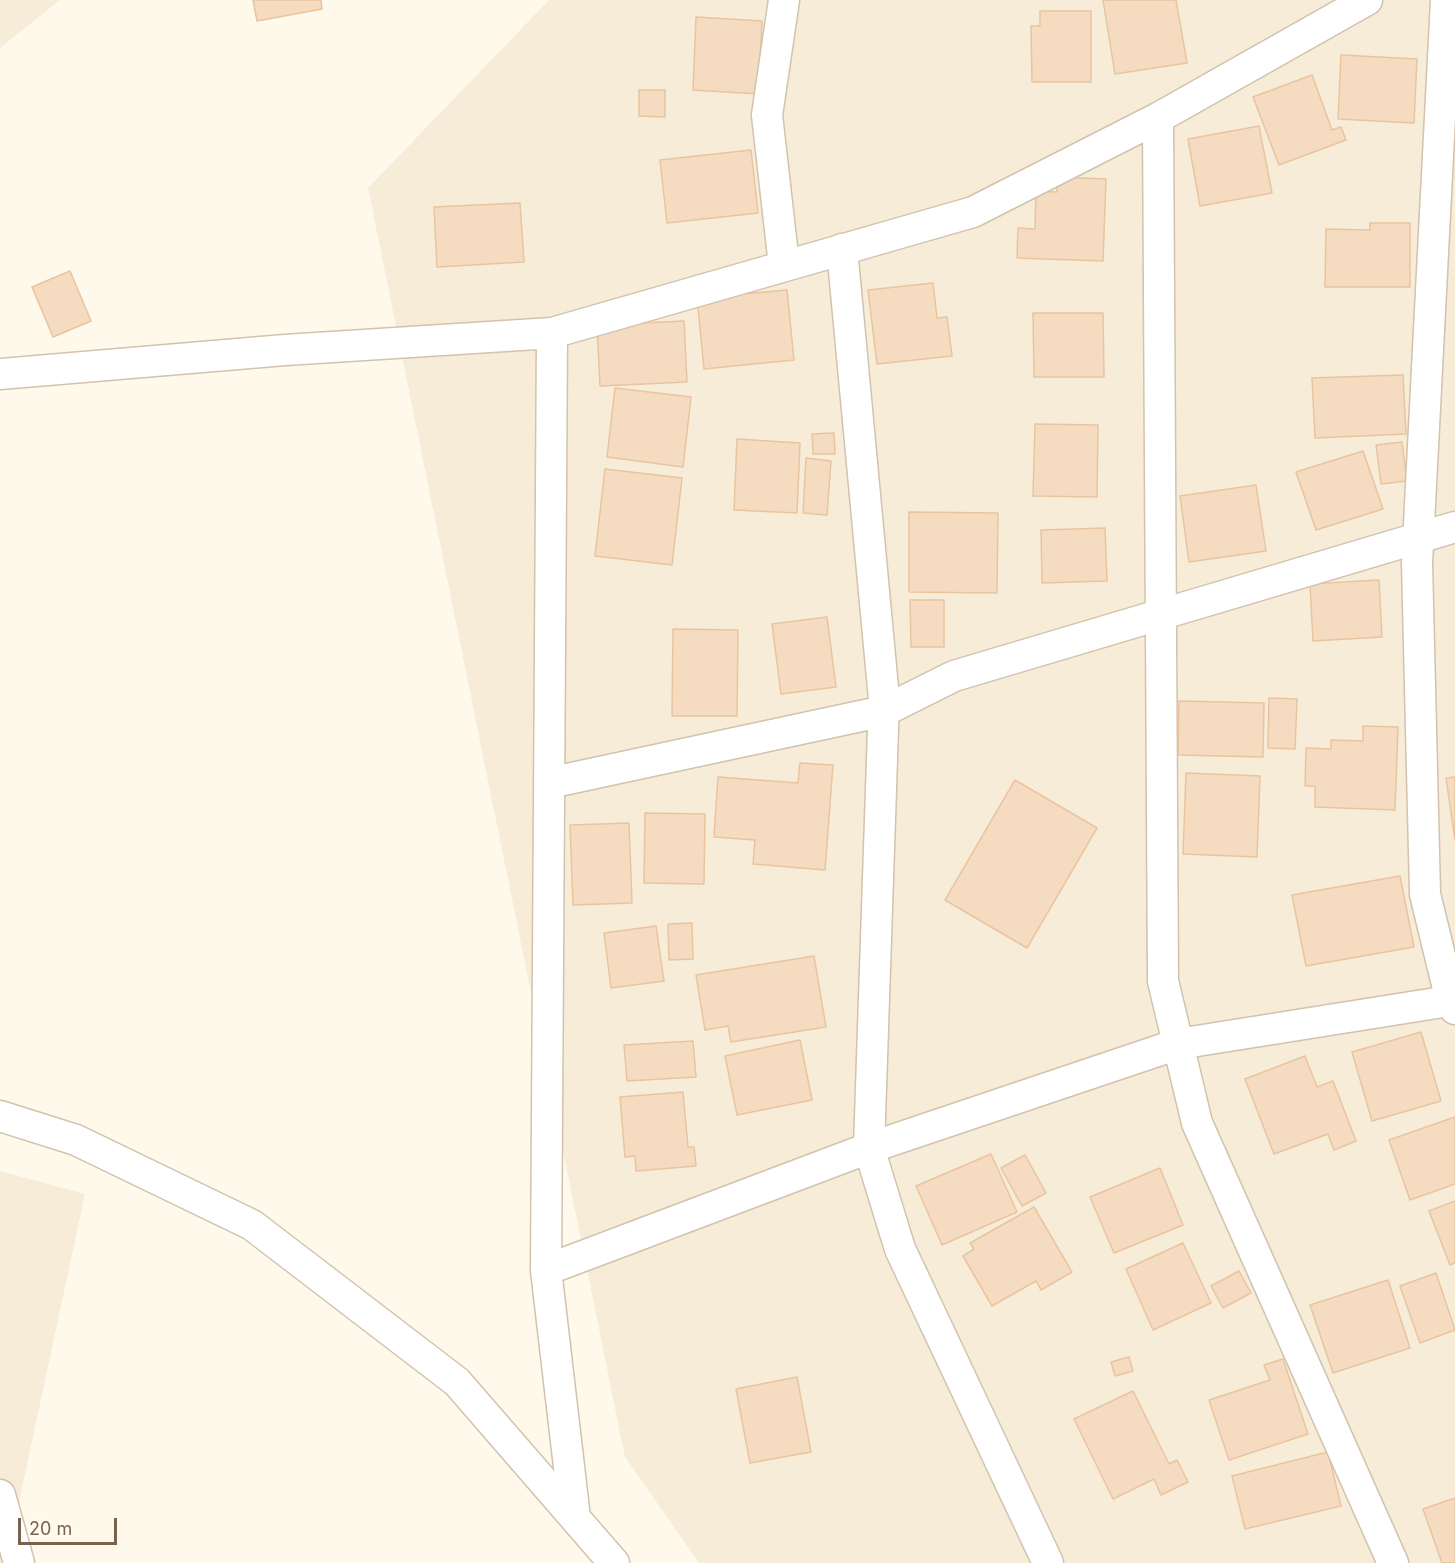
<!DOCTYPE html>
<html>
<head>
<meta charset="utf-8">
<style>
	body { margin:0 }
	#map { position:relative; width:1455px; height:1563px; overflow:hidden; background:#fef9ea; font-family:Inter,sans-serif }
	canvas { display:block }
	.scale { position:absolute; left:18px; top:1518px; width:99px; height:27px; box-sizing:border-box; border:3px solid #7b624b; border-top:0; padding-left:8px; font-size:18px; line-height:21px; white-space:nowrap; color:#7b624b; -webkit-text-stroke:4px #fffbf2; paint-order:stroke }
</style>
</head>
<body>
<div id="map">
<canvas width="1455" height="1563"></canvas>
<div class="scale">20 m</div>
</div>
<script>
const ctx = document.querySelector('canvas').getContext('2d');
ctx.lineJoin = 'round';
function fillPath(path, color) {
  ctx.fillStyle = color;
  ctx.fill(path, 'evenodd');
}
function trace(path, color, width, dash) {
  ctx.strokeStyle = color;
  ctx.lineWidth = width;
  ctx.lineCap = dash ? 'butt' : 'round';
  ctx.setLineDash(dash || []);
  ctx.stroke(path);
}
fillPath(new Path2D(`
	M0,0H60L0,48Z
	M549,0H1455V1563H699L625,1457L368,188Z
	M0,1171L85,1194L6,1563H0Z`), '#f6ecd8');
const building = new Path2D(`
	M253,0H321L322,9L257,21Z
	M1103,0H1176L1187,63L1115,74Z
	M1040,11H1091V82H1032L1031,26H1040Z
	M696,17L762,21L758,94L693,90Z
	M1341,55L1417,59L1414,123L1338,119Z
	M1312,75L1332,130L1341,127L1346,140L1279,165L1253,97Z
	M639,90H665V117L639,116Z
	M1259,126L1272,193L1200,206L1188,139Z
	M751,150L758,213L667,223L660,160Z
	M1057,177L1106,179L1103,261L1017,258L1018,228L1035,229L1036,191L1057,192Z
	M520,203L524,262L437,267L434,207Z
	M1370,223H1410V287H1325L1326,229L1370,230Z
	M70,271L91,321L53,337L32,287Z
	M933,283L937,318L947,317L952,356L877,364L868,290Z
	M787,290L794,360L704,369L697,298Z
	M1033,313H1103L1104,377H1034Z
	M684,321L687,382L600,386L597,325Z
	M1403,375L1406,434L1315,438L1312,378Z
	M615,388L691,397L683,467L607,457Z
	M1035,424L1098,425L1097,497L1033,496Z
	M834,433L835,454H813L812,434Z
	M737,439L800,443L797,513L734,510Z
	M1402,442L1407,481L1381,484L1376,445Z
	M1363,451L1383,509L1316,530L1296,472Z
	M806,458L831,461L827,515L803,513Z
	M605,469L682,478L672,565L595,556Z
	M1256,485L1266,551L1189,562L1180,496Z
	M909,512L998,513L997,593L909,592Z
	M1105,528L1107,581L1042,583L1041,530Z
	M1379,580L1382,637L1313,641L1310,584Z
	M910,600H944V647H911Z
	M827,617L836,687L781,694L772,624Z
	M673,629L738,630L737,716H672Z
	M1269,698L1297,699L1295,749L1268,748Z
	M1179,701L1264,703L1263,757L1178,755Z
	M1363,726L1398,727L1395,810L1315,807V786H1305L1306,748L1331,749V740L1363,741Z
	M800,763L833,765L825,870L753,864L755,840L714,837L718,777L798,783Z
	M1186,773L1260,776L1257,857L1183,854Z
	M1455,777V840L1446,778Z
	M1015,780L1097,828L1027,948L945,900Z
	M645,813L705,814L704,884L644,883Z
	M629,823L632,903L573,905L570,825Z
	M1400,876L1414,947L1306,966L1292,895Z
	M692,923L693,959L669,960L668,924Z
	M656,926L664,981L611,988L604,933Z
	M814,956L826,1027L731,1042L728,1026L705,1030L696,975Z
	M1421,1032L1441,1101L1372,1121L1352,1052Z
	M800,1040L812,1100L737,1115L725,1056Z
	M693,1041L696,1077L627,1081L624,1045Z
	M1305,1056L1317,1087L1333,1081L1356,1141L1334,1150L1328,1134L1274,1154L1245,1079Z
	M683,1092L688,1147H694L696,1166L636,1171L635,1156L625,1157L620,1097Z
	M1455,1117V1184L1410,1200L1389,1140Z
	M991,1154L1017,1212L942,1245L916,1186Z
	M1025,1155L1046,1193L1022,1206L1001,1168Z
	M1160,1168L1183,1225L1114,1253L1090,1197Z
	M1455,1201V1263L1450,1265L1429,1211Z
	M1034,1207L1072,1272L1041,1290L1036,1281L992,1306L963,1256L974,1249L970,1243Z
	M1183,1243L1211,1303L1153,1330L1126,1269Z
	M1239,1271L1251,1293L1223,1308L1211,1286Z
	M1436,1273L1455,1330L1420,1343L1400,1286Z
	M1388,1280L1410,1348L1333,1373L1310,1305Z
	M1129,1357L1133,1371L1115,1376L1111,1362Z
	M1283,1359L1308,1434L1229,1460L1209,1400L1270,1380L1264,1365Z
	M797,1377L811,1452L750,1463L736,1389Z
	M1133,1391L1169,1464L1177,1460L1188,1482L1161,1495L1154,1479L1113,1499L1074,1419Z
	M1328,1452L1341,1506L1245,1529L1232,1476Z
	M1455,1498V1563H1442L1423,1509Z`);
fillPath(building, '#f5dcc0');
trace(building, '#e9c49f', 1.5);
const minor = new Path2D(`
	M1446,0L1417,563L1425,894L1451,1001L1455,1009
	M1158,118L1163,981L1197,1123L1393,1563
	M842,249L884,699L869,1148L900,1249L1048,1563
	M784,265L767,115L784,0
	M552,333L546,1270L575,1518
	M0,374L285,350L552,333L973,212L1158,118L1367,0
	M549,783L884,711L954,676L1455,527
	M0,1116L76,1140L252,1225L457,1382L614,1563
	M546,1270L869,1148L1178,1044L1455,1000
	M0,1495L19,1563`);
trace(minor, '#d2c2ae', 33);
trace(minor, '#fff', 30);
</script>
</body>
</html>
